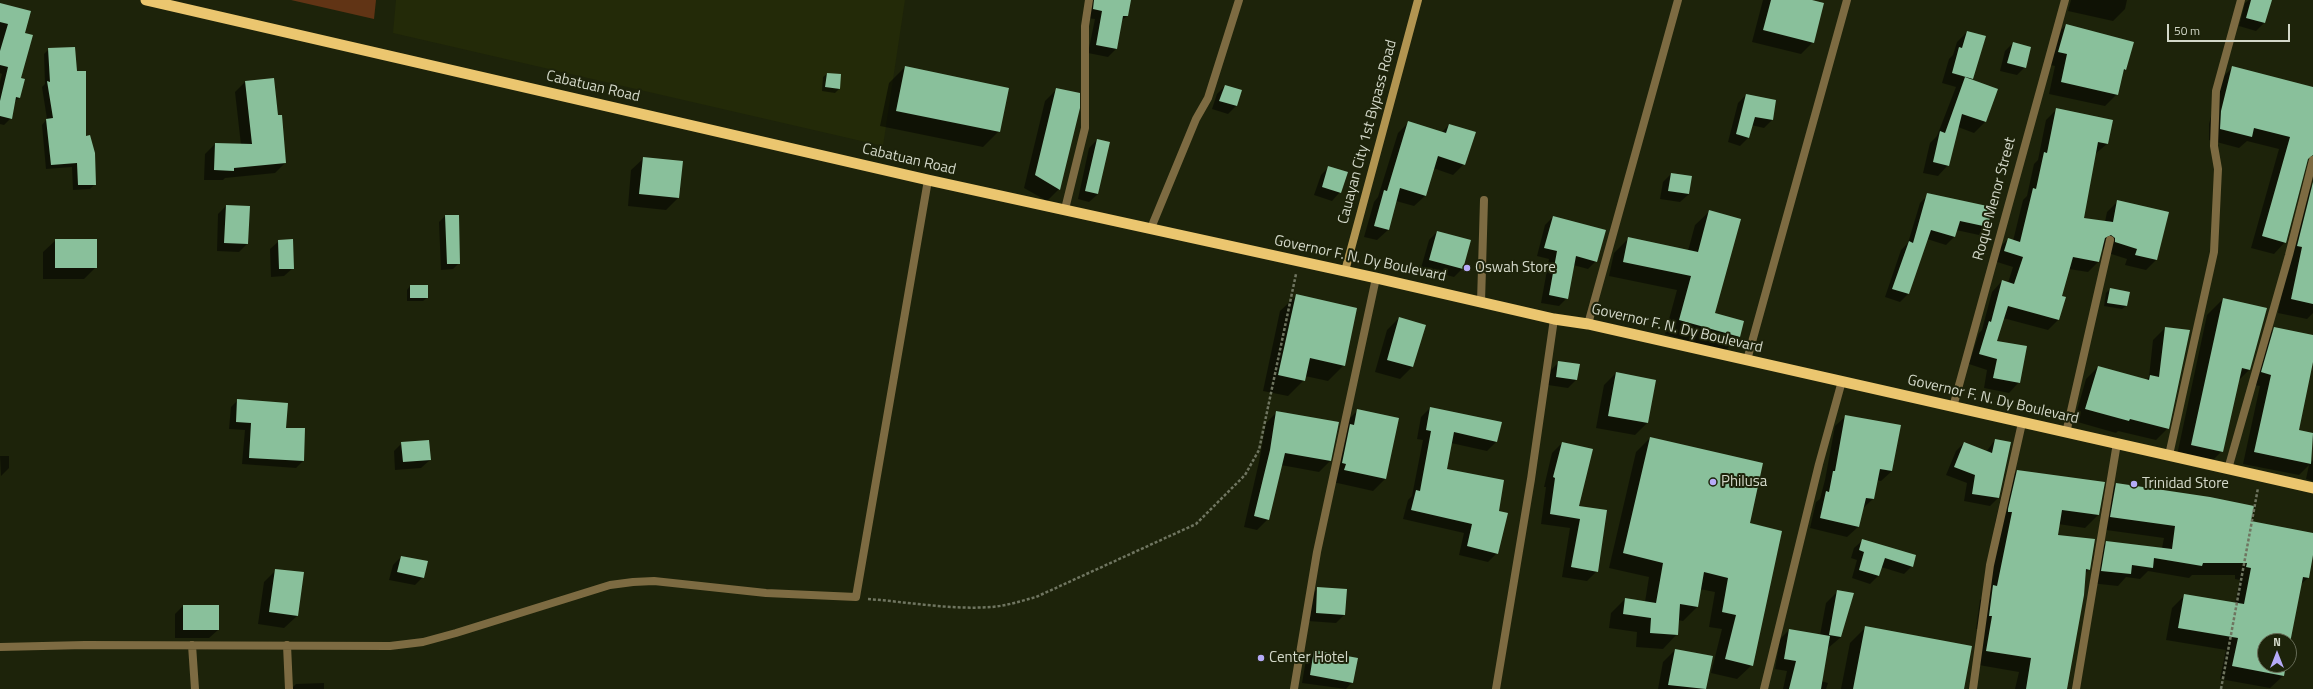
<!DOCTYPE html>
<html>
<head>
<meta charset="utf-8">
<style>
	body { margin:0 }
	#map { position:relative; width:2313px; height:689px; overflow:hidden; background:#1d230a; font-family:"Titillium Web",sans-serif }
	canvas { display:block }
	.north { position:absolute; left:2257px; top:633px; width:40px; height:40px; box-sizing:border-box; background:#1d230a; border:1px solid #666b56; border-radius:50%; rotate:0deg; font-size:11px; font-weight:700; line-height:16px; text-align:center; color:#d3d8c9 }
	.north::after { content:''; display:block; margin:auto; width:14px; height:18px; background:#b6abf8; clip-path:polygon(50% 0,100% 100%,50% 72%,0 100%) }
	.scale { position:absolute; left:2167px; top:24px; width:123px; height:18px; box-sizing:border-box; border:2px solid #d3d8c9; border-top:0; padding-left:5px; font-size:12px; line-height:14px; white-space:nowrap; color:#d3d8c9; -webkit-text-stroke:3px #1d230a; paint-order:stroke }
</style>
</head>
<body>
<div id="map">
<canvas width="2313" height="689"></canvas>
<div class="north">N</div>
<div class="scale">50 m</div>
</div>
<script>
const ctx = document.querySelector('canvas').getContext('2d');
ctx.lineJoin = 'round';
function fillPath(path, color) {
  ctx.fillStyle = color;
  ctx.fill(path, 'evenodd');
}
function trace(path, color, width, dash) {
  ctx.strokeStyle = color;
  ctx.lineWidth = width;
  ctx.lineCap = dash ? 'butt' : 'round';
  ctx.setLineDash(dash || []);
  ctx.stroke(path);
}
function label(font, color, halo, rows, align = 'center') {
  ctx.font = font + ' "Titillium Web",sans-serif';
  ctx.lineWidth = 4;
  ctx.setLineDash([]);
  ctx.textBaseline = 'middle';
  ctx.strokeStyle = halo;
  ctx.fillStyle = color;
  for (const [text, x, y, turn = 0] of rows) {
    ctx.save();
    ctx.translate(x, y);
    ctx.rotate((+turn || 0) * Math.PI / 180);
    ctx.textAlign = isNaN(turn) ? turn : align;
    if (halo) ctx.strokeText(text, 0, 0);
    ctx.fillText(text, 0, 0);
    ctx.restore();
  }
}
fillPath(new Path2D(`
	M396,0H905L883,146L393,33Z`), '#232a08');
fillPath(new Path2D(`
	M291,0H376L374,19Z`), '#613415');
fillPath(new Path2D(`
	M1090,0H1130L1127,16L1121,21L1116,49L1108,57L1088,53L1095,19L1087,18Z
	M1763,0H1808L1813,42L1801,54L1752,42Z
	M2071,0H2127L2125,9L2113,21L2068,11Z
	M2249,0H2269L2264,23L2256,31L2239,26L2245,3Z
	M0,6L24,34L19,98L14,102L11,118L4,125L0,124V82L2,74L0,73Z
	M2066,25L2125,70L2122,73L2117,94L2105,106L2049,94L2055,66L2046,64L2054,37Z
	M1967,32L1985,37L1971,80L1985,122L1974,133L1958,127L1948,165L1938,176L1923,173L1930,143L1937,136L1956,87L1942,83L1949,59L1953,55L1957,42Z
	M2013,43L2025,67L2017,75L2000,71L2005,51Z
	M49,49L76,72L85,137L95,184L90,189L73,190L72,167L46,169L42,125L47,119L42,87L45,84L44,54Z
	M905,67L999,131L983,147L880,126L889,83Z
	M2233,67L2313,88V130L2285,242L2274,254L2251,248L2279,149L2247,141L2239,148L2209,140V124L2221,79Z
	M827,74L839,89L835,93L822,91L823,77Z
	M273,79L285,163L275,173L225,178L223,180H204L205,154L215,144L241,145L235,92L245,82Z
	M1225,86L1241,91L1236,106L1228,114L1212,109L1217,94Z
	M1057,89L1059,189L1047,201L1024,188L1045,101Z
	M1746,95L1772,120L1764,128L1751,125L1748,138L1740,146L1728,142L1738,103Z
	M2057,109L2107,144L2095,154L2083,218L2105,222L2107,212L2118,201L2157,259L2146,270L2125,265L2127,259L2105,252L2102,246L2099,261L2088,272L2069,269L2060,297L2058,320L2048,330L2003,318L1996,341L2019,382L2009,393L1984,388L1987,370L1969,364L1979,333L1982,330L1992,292L2002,281L2008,283L2013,267L1994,261L1997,250L2008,239L2013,241L2023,200L2027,196L2034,164L2038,160L2046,120Z
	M1409,122L1441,133L1449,125L1464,164L1453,175L1433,168L1425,196L1414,206L1396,201L1388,230L1377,240L1364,237L1374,202L1378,197L1398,133Z
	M1097,140L1098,194L1089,202L1078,199L1089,148Z
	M644,158L678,198L666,210L628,206L631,170Z
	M1329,167L1340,192L1332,201L1314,195L1321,175Z
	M1671,174L1689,194L1680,202L1660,199L1663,182Z
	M2313,185V313L2307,319L2278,313L2299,198Z
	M1928,195L1987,227L1979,235L1956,230L1954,237L1946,245L1927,239L1908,294L1900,302L1885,297L1901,250L1908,243L1920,203Z
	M226,206L247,244L239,252L217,251L218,214Z
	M1710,211L1714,314L1739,336L1725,351L1665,334L1677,290L1609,276L1614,253L1628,239L1688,251L1695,225Z
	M445,216L459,263L453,269L441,270L439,222Z
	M1553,217L1596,261L1588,269L1573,265L1567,298L1559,306L1541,303L1549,259L1537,256L1545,225Z
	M1437,232L1469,241L1462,269L1454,277L1421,268L1429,240Z
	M56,240L96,267L84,279H43V252Z
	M279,241L293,268L284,276L271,277L270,249Z
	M410,286L427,298L423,301H407V290Z
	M2110,289L2126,306L2122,309L2104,306L2106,293Z
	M1296,296L1344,365L1328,381L1305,376L1304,380L1288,396L1263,391L1280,311Z
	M2223,299L2250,369L2238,381L2222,451L2206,467L2176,460L2207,315Z
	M1399,318L1413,366L1400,379L1375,372L1387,330Z
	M2165,328L2168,428L2156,440L2118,431L2116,433L2074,421L2086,379L2098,367L2146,380L2149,377L2153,340Z
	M2275,328L2313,336V358L2298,431L2313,434L2310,463L2313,460V481L2306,479L2309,465L2299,475L2243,464L2260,386L2250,384L2263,340Z
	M1559,362L1576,380L1568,388L1548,385L1551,370Z
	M1616,373L1655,381L1647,423L1635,435L1596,428L1604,385Z
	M238,400L284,430L303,461L296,468L242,464L245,430L229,429L231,407Z
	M1430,408L1496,442L1487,451L1451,443L1446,470L1498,511L1497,553L1488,562L1459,555L1464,533L1403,519L1408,500L1412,496L1423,440L1417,439L1421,417Z
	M1357,411L1386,478L1373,491L1333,482L1345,423Z
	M1277,412L1330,461L1319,472L1281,465L1268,519L1257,530L1244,527L1259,462L1266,423Z
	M1846,416L1892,471L1881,481L1876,480L1873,499L1862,509L1858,527L1847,537L1810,528L1816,502L1820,499L1825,480L1835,426Z
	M1650,438L1748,524L1752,665L1737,679L1711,673L1722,629L1709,627L1715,592L1700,589L1697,607L1683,621L1678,620L1677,634L1663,649L1636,647L1637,632L1609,628L1611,613L1625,599L1645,602L1649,577L1609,568L1636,452Z
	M1995,440L1999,497L1990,506L1964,501L1967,483L1946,475L1956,451L1964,443L1986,452Z
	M402,443L430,460L421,468L395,470L394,451Z
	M1562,443L1597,571L1587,581L1562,577L1570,528L1541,524L1546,487H1544L1552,453Z
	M0,456H9V468L1,476Z
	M2017,471L2098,515L2085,528L2058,524L2057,536L2089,569L2085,574L2066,689H2015L2019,672L1973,664L1979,629H1976L1980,600L1986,594L1995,523L2004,484Z
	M2116,484L2250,522L2313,534V550L2308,578L2300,585L2289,643V641H2265V665H2285L2283,676L2270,688L2220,679L2226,650L2166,640L2172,608L2184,596L2235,604L2240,580L2235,579V575H2192L2189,578L2148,571L2140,579L2126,577L2118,586L2090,583L2094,554L2107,542L2162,548L2164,538L2099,529L2104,497Z
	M1863,540L1912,566L1904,574L1881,567L1878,576L1870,584L1852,578L1857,560L1851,558L1854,548Z
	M401,557L423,577L415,585L389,580L393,565Z
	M276,570L303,573L297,616L284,628L258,624L264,582Z
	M1318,588L1344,615L1336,623L1308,621L1310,596Z
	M1838,591L1841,637L1827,649L1821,681L1828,683L1826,689H1783L1787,671L1775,669L1780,639L1789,630L1820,635L1826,603Z
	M183,606L218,630L209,638H175V614Z
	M1866,627L1963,689H1841L1850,643Z
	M1675,650L1711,656L1705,689H1658L1663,662Z
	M1314,651L1352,682L1346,689L1302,683L1306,660Z
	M324,683V689H291L296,684Z`), '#0007');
fillPath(new Path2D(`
	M1094,0H1131L1128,16H1123L1117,49L1096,45L1102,11L1093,9Z
	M1771,0H1812L1824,3L1814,43L1763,30Z
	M2251,0H2272L2265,23L2246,18Z
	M0,3L31,11L25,33L33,35L21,78L25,79L20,98L16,97L12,119L0,116V101L8,67L0,65V51L8,24L0,22Z
	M2066,24L2134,42L2126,70L2124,69L2118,95L2061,82L2067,54L2058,52Z
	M1967,31L1986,36L1973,79L1952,73L1959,47L1962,48Z
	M2013,42L2031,47L2026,68L2007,63Z
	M75,47L77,71H86V136L90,135L95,153L96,185H78L77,163L51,165L46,119L53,118L47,81L50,82L48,48Z
	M905,66L1009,88L1000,132L896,111Z
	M2232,66L2313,87V155L2308,159L2286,243L2262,236L2290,137L2254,128L2252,137L2220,129L2221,111Z
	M827,73L841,74L840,89L825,87Z
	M1965,77L1998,89L1986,122L1962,114L1949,166L1933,162L1940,131L1945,133Z
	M274,78L278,115H282L286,163L234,168V171L214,170L215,143L252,144L245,81Z
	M1225,85L1242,90L1237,106L1219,101Z
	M1056,88L1080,93V108L1060,190L1035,175Z
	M1746,94L1776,100L1773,120L1755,117L1749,138L1736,134Z
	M2056,108L2113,120L2108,144L2098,142L2084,218L2113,222L2117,200L2169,212L2157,260L2135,255L2137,249L2115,242V238L2111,235L2105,238L2099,262L2073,257L2062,296L2066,297L2059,320L2008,306L1997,341L2027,346L2020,383L1993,378L1997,359L1979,354L1989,321L1991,322L2002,280L2014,284L2023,257L2004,251L2008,238L2020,242L2033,188L2036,189L2044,152L2047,153Z
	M1408,121L1446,133L1449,124L1476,132L1465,165L1438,156L1426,196L1400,188L1389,230L1374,226L1384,190L1387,191Z
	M1097,139L1110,142L1098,194L1085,191Z
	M643,157L683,161L679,198L639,194Z
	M1328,166L1348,172L1341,193L1322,187Z
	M1671,173L1692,176L1689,194L1668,191Z
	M2313,182V304L2291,299L2302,247L2297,246Z
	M1927,193L1992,207L1988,227L1960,221L1955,237L1931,230L1909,294L1892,289L1909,241L1913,243Z
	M226,205L250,206L248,244L224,243Z
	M1709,210L1741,219L1715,313L1744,321L1740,337L1679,320L1691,276L1623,262L1628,237L1698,252Z
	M445,215H459L460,264H447Z
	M1553,216L1606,230L1597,262L1576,256L1568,299L1549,295L1557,251L1544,248Z
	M1437,231L1471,240L1463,269L1429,260Z
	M55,239H97V268H55Z
	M293,239L294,269H279L278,240Z
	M410,285H428V298H410Z
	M2110,288L2130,292L2127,306L2107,303Z
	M1296,294L1357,308L1345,366L1310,358L1305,381L1278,375Z
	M2223,298L2267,308L2250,370L2242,368L2223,452L2191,445Z
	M1399,317L1426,325L1413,367L1387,360Z
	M2165,327L2190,330L2169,429L2130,419L2129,421L2085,409L2098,366L2149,380L2150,375L2159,377Z
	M2274,327L2313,335V362L2299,430L2313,433L2311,464L2254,452L2271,375L2261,372Z
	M1558,361L1580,364L1577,380L1556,377Z
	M1616,372L1656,380L1648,423L1608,416Z
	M237,399L288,403L286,428H305L304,461L249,458L251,423L236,422Z
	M1430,407L1502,422L1497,442L1454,432L1447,469L1504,480L1499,511L1508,513L1498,554L1467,546L1472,524L1411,510L1416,490L1420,491L1431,431L1426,430Z
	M1357,409L1399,418L1386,479L1344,470L1346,464L1342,463L1350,424L1354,425Z
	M1276,411L1339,422L1331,461L1285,453L1269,520L1254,516L1270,450Z
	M1845,415L1901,425L1892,471L1880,469L1874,499L1866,498L1859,527L1820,518L1826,491L1829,492L1833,471H1835Z
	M1650,437L1763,463L1750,523L1782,531L1753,666L1725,659L1736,615L1722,612L1728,578L1704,572L1698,607L1680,604L1678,635L1650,633L1651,618L1623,614L1625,598L1656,603L1663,563L1623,553Z
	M1995,439L2011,442L1999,498L1972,494L1975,475L1954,467L1964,442L1992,453Z
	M429,440L431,460L403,462L401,442Z
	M1562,442L1593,449L1579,506L1607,510L1598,572L1571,567L1580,519L1550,514L1555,478L1553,477Z
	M2017,470L2105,482L2099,515L2062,510L2058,535L2095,539L2090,570L2086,569L2084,595L2067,689H2026L2031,658L1986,651L1992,616H1989L1993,585L1997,586L2012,512H2008V509Z
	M2116,483L2210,497L2254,506L2251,521L2313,533V555L2309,578L2303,577L2289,648V641H2265V665H2286L2284,676L2232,666L2238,638L2178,628L2184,594L2244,604L2251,568L2246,567L2247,563H2203L2202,566L2154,558L2153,568L2132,565L2131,574L2101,571L2106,541L2172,549L2175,526L2110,517Z
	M1862,539L1916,555L1913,567L1885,558L1879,576L1859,570L1864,552L1859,550Z
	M401,556L428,561L424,578L397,572Z
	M275,569L304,572L298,616L269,612Z
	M1317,587L1347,589L1345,615L1316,613Z
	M1837,590L1854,593L1841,637L1829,635Z
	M183,605H219V630H183Z
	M1865,626L1972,646L1964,689H1853Z
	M1789,629L1830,636L1821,689H1789L1796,661L1784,659Z
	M1675,649L1713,656L1706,689L1668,685Z
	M1314,650L1358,658L1353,683L1310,675Z`), '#89c09b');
trace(new Path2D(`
	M868,599C908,602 951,610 991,607C1006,606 1021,601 1036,597L1196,524L1245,475L1259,450L1296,274
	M2221,689L2258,488`), '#6f7560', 2.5, [3, 2]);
trace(new Path2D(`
	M1065,209L1085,128V26L1089,0
	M1151,228L1196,119L1208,98L1239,0
	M1481,302L1484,200
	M1588,324L1678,0
	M1747,360L1847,0
	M2228,469L2289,255L2313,160`), '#7d6b42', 8);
trace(new Path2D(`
	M2066,433L2110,240
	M2169,455L2214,252L2218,169L2214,146L2216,91L2241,0
	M192,645L195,689
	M287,645L289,689
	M0,647L85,645L390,646L423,642L456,633L610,585L633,582L654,581L766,593L856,597L928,180
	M1294,689L1317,552L1376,278
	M1496,689L1531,479L1554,319
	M1764,689L1819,464L1842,381
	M1973,689L1990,565L2022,423
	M2076,689L2117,443`), '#7d6b42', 8);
trace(new Path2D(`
	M1953,407L2065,0`), '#7d6b42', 8);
trace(new Path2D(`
	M1345,271L1418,0`), '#b29551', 8);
trace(new Path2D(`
	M146,0L928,180L1376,278L1554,319L1588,324L2313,488`), '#ebc66f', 11);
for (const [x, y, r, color] of [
	[1467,268,4,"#b6abf8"],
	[1713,482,4,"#b6abf8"],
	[2134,484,4,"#b6abf8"],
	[1261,658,4,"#b6abf8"]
]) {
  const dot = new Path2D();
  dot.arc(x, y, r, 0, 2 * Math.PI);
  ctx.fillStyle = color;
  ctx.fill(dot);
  trace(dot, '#1d230a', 1.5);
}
label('15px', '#d3d8c9', '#1d230a', [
	["Cabatuan Road",593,87,13],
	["Cauayan City 1st Bypass Road",1368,132,-75],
	["Cabatuan Road",909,160,13],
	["Roque Menor Street",1995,199,-75],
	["Governor F. N. Dy Boulevard",1360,259,12],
	["Governor F. N. Dy Boulevard",1677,329,13],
	["Governor F. N. Dy Boulevard",1993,400,13]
]);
label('15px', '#d3d8c9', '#1d230a', [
	["Oswah Store",1475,268],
	["Philusa",1721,482],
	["Trinidad Store",2142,484],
	["Center Hotel",1269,658]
], 'left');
</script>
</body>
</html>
